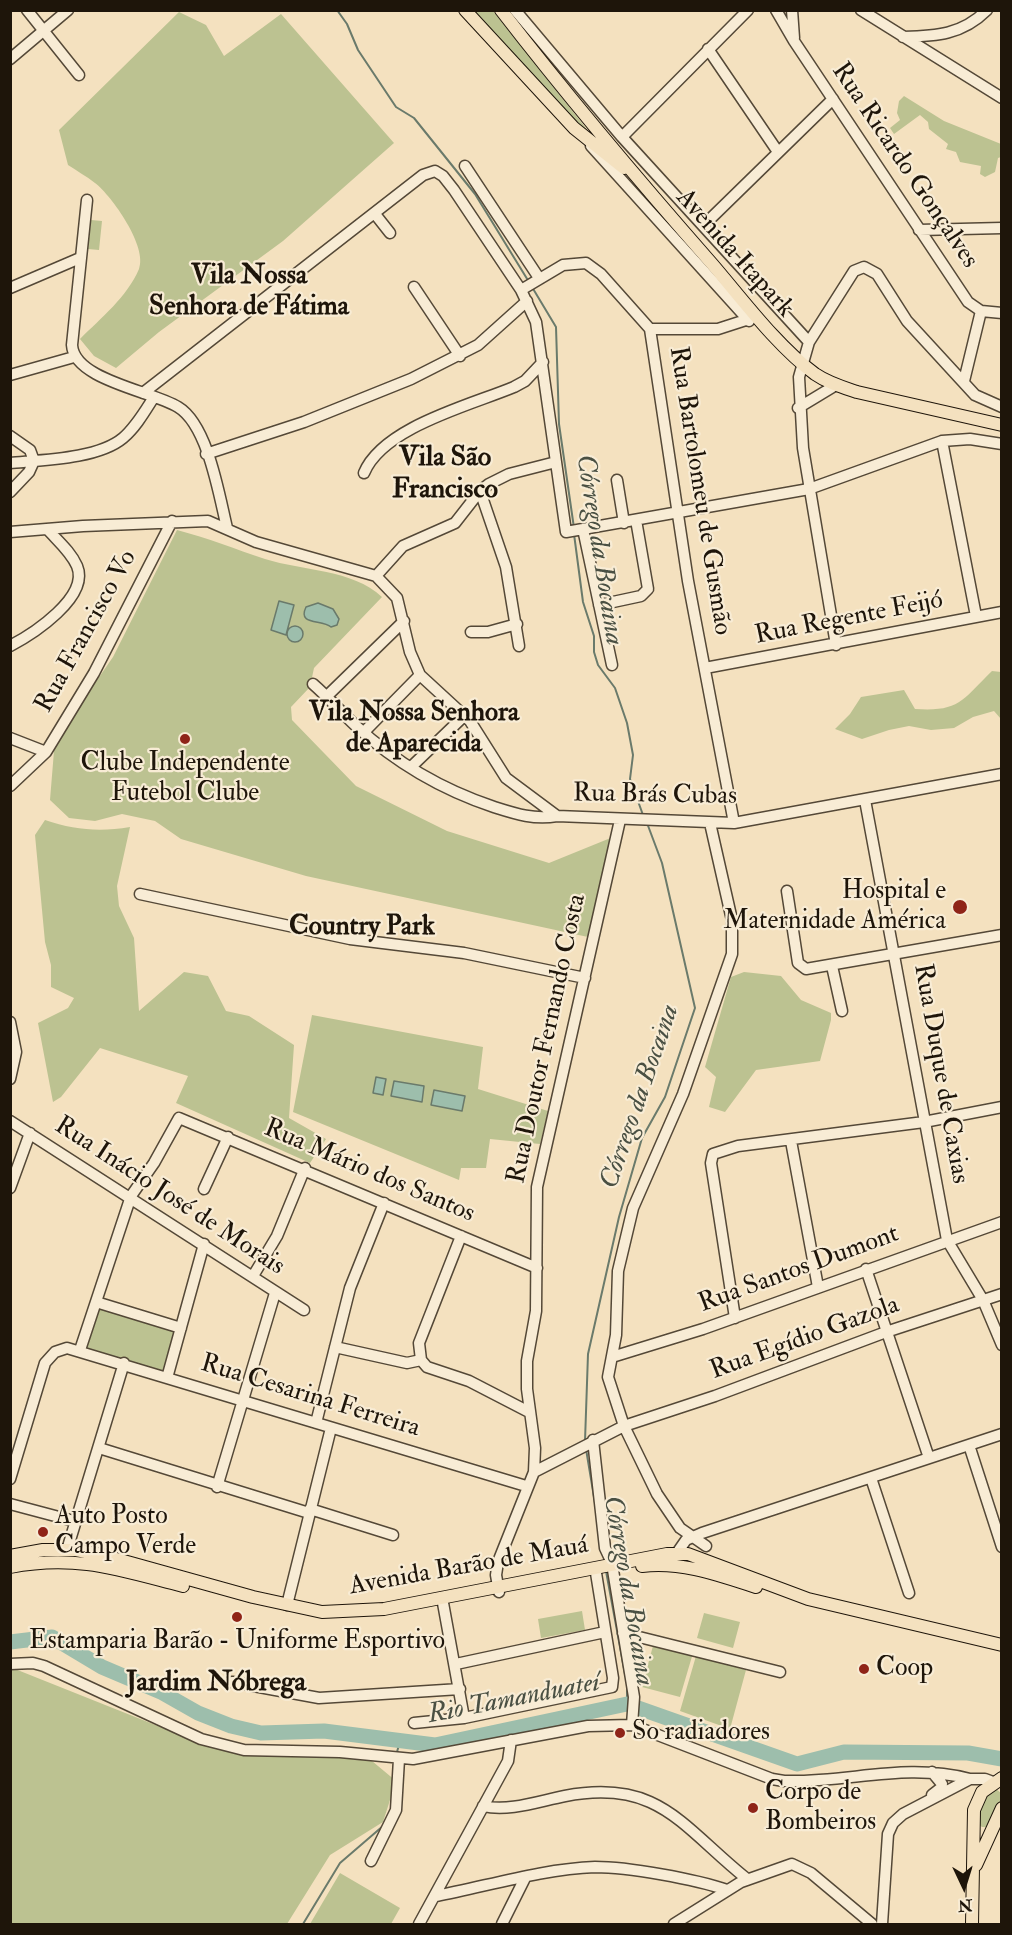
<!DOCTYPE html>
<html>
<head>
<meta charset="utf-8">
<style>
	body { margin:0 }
	#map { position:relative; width:1012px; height:1935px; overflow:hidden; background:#f4e1bf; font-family:"IM FELL Double Pica",serif }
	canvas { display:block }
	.frame { position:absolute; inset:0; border:12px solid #1e150a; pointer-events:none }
	.north { position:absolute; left:934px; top:1857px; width:60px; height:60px; -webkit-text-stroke:4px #f8ecd5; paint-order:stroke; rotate:176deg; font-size:16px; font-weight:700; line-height:24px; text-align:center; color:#1e150a }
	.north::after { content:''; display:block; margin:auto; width:21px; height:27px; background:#1e150a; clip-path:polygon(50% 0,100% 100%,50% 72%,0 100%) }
</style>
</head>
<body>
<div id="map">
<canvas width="1012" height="1935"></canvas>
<div class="frame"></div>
<div class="north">N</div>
</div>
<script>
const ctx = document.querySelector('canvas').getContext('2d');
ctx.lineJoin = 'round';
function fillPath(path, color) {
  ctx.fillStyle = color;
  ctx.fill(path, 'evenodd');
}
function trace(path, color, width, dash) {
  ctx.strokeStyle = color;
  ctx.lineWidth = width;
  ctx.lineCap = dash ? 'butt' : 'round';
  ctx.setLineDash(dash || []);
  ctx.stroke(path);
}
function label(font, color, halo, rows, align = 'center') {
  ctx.font = font + ' "IM FELL Double Pica",serif';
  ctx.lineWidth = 4.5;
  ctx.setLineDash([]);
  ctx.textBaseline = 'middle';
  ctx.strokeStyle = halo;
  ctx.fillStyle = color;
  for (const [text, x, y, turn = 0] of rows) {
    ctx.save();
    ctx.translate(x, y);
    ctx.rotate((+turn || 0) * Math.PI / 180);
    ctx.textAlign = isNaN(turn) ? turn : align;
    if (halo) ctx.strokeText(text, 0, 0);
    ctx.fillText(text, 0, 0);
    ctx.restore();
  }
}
fillPath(new Path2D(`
	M473,11H493L593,137L566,113Z
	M179,12L206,25L224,56L281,14L394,143L283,241L159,332L116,368L94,356L80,339C101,318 127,297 139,269C148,247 112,196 95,183C86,176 77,171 68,165L59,130Z
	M904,96L944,121L1001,144V157L998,158L995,172L985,177L980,174L981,166L960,162L956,152L946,149L948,144L929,129L928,122L920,115L894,134L890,128L900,120L897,113L899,101Z
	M91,220L102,221L99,250L88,249Z
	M177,530C208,538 235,549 265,559C303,571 352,569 382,597L314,668L310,687L291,707L292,720L356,786L447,831L549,863L613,837L588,937L306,876L181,839L155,821L122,814L95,821L69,818L50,800L54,751L64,728L113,657Z
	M992,671L1001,672V719L994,711L973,717L954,728L931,730L909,726L889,730L862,739L835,729L850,714L861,697L904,690L915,709C960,712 962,700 992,671Z
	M45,820C74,830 100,832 130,827L117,886L119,906L134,938L139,1011L184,972L208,976L226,1011L249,1016L294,1045L289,1118L326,1139L310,1163L176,1103L188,1076L100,1048L61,1097L53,1102L38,1023L68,1008L74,998L51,987V965L45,942L35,835Z
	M744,972L781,976L801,1000L831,1013V1020L820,1061L756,1070L725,1112L709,1107L716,1077L705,1067L731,977Z
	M312,1015L483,1047L478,1089L548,1111L540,1144L490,1139L486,1168H461L459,1180L293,1112Z
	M98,1304L179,1329L166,1375L84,1348Z
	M582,1611L585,1630L541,1638L538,1619Z
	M704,1613L740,1622L733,1648L697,1638Z
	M654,1642L693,1653L680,1697L642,1687Z
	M696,1656L746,1670L730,1729L680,1711Z
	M15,1669L203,1744L372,1761L396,1781L383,1822L330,1855L287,1924H11L10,1670Z
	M995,1788L1001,1793L999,1807L987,1827H982L979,1825C980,1804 978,1801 995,1788Z
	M340,1873L400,1908L391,1924H310Z`), '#bcc291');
const water = new Path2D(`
	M279,601L294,605L286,635L271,630Z
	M318,603L333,609L339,619L337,625L331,627C322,619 297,626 306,607Z
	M287 634a8 8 0 1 1 16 0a8 8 0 1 1-16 0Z
	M376,1077L386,1079L383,1095L373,1093Z
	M394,1081L424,1086L422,1102L391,1096Z
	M434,1090L465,1096L462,1111L431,1105Z`);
fillPath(water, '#9dbeac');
trace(water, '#6a7a6b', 1.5);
trace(new Path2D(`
	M337,10L347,24L358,50L396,107L414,118L475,194L529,282
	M532,287L556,327L559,424L574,528
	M574,534L583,602L594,636V652L598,665L615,688L627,723L633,755L630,779L643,815
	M585,1441L588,1354L619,1217L642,1138L665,1097L695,1008L662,863L647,823
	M586,1449L595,1503
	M606,1571L625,1674
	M627,1686V1704
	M397,1752L400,1741
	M303,1924L340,1863L383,1826`), '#6a7a6b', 2);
trace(new Path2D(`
	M10,1642L52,1637L102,1667L161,1692L198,1713L231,1726L261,1733L324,1731L435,1745L627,1704L797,1764L844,1752L968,1753L1002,1759`), '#9dbeac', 15);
const minor = new Path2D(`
	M27,10L79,75
	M515,10L622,137L809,342
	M776,10L794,41L968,302L981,311L1002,313
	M792,10L794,38
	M861,10L1002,98
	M903,37C936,36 962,35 987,10
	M708,49L778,152
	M10,59L68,10
	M622,137L748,10
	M591,146L749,321
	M465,166L539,278
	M87,200L72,345C74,380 152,391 178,407C208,425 219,495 227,528
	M375,214L390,233
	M704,225L833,99
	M919,230L1002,228
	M414,287L460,356
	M10,288L80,258
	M521,290L563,265L586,263L601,274L650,329L688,581L734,823
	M650,329H718L752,318
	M10,375L74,357
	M964,381L981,311
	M143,393L423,175L435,171L443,176L454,190L521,290L536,322L566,532L809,489L942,441L970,439L1002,444
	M798,408L836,385
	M10,436L30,450L34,461L29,472L10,492
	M942,441L976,616
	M206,454L304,422L411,379L478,345L527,301
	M10,463C42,460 98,459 123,438C136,427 145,411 154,397
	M364,473C383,427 471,405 514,387L525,381L543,362
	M617,480L624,523
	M480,491L506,567L519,646
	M583,529L612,665
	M10,532L83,526L208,521L256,542L376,576L397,598L410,652L420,675L470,721L506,778L557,816L734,823L1002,774
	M376,576L403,546L455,523L480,491L489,484L509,474L556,462
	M599,605L641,596L648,589L636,520
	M471,632H488L517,624
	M836,645L803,448L799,377L809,342L854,271L864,267L877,274L907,321L975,395L1002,407
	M10,646C33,634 90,597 77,566C71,552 58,541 48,530
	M705,668L1002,612
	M313,684C328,697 341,712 356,726C396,763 443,790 494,807C516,814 534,820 557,816
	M327,696L404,621
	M364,732L420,675
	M10,738L46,752
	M411,767L464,716
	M10,786L46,752L94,673L172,521
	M865,800L947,1240L983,1300L1002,1345
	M787,891L798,963L806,969L1002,935
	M140,894L350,939L464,953L585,978
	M832,966L842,1011
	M10,1022L16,1052L10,1079
	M10,1121L304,1310
	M791,1141L818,1287
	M10,1188L30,1133
	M204,1189L228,1137
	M866,1269L929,1458
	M253,1276L277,1236L305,1168
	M96,1302L181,1328
	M735,1318L711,1163L713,1154L738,1146L924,1122L1002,1107
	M335,1347L407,1363L421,1360
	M80,1350L131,1196L154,1163L179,1118L537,1268
	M612,1357L703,1329L1002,1222
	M421,1360L419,1343L461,1236
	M421,1360L427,1367L469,1381L529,1412
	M167,1378L204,1244
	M316,1423L350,1288L384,1203
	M593,1440L605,1548L613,1565
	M969,1445L1002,1547
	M99,1448L309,1513
	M534,1472L624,1426L715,1396L886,1332L1002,1294
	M871,1478L909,1593
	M10,1479L45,1363L55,1352L67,1348L526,1486
	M217,1487L275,1293
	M10,1504L74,1521
	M310,1509L393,1535
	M706,1546L680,1528L657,1494L624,1426L608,1377L616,1335L618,1271L633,1208L683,1094L732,954V920L710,823
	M67,1550L124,1363
	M677,1553L686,1540L702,1533L1002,1434
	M613,1570L634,1697L632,1725
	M499,1592L496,1575L498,1562L534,1472L535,1448L527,1389V1361L536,1311L537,1187L620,820
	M443,1603L464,1718
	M287,1605L331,1428
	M623,1633L780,1672
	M10,1664L33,1663L44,1666L201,1739L244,1750L340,1752L413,1759L588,1726L632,1725L772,1779L784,1781C850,1783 904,1762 970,1779
	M456,1664L605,1632
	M232,1682L319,1698L460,1689
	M414,1723L464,1718L612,1687L613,1678L596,1573
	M932,1772L942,1784L941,1788L932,1795
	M483,1806C509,1812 539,1801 565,1796C659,1778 682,1827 747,1879
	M371,1861L396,1810L399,1759
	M436,1896C488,1886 542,1869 595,1867C628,1867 695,1879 727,1890
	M419,1924L508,1761L511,1740
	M502,1924L525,1878
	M674,1924L741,1882L792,1864L811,1873L872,1924
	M882,1924L888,1834L893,1823L903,1814L970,1779H985L993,1782`);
const major = new Path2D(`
	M465,10L574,128L624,168
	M501,10C569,98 640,182 713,265C743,300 778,347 815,374C828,383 842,387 857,392L1002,425
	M10,1556L43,1550H76L102,1555L253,1597L322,1612L384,1609L667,1554H688L808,1599L1002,1645
	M642,1566C681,1561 719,1575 756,1587
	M10,1567C77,1554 120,1570 183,1586
	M976,1865L1002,1808
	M972,1924L974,1810L982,1792L1002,1778`);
trace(minor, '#544837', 13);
trace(major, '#1e150a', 14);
trace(minor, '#f8ecd5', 10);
trace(major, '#f4e1bf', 12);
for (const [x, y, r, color] of [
	[185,739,6,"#8f2418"],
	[960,907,8,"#8f2418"],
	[43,1532,6,"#8f2418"],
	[237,1617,6,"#8f2418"],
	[864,1669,6,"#8f2418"],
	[620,1733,6,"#8f2418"],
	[753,1808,6,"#8f2418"]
]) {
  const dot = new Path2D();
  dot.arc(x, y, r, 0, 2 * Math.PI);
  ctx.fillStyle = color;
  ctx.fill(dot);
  trace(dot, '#f8ecd5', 2);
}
label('26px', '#1e150a', '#f8ecd5', [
	["Rua Ricardo Gonçalves",904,166,56],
	["Avenida Itapark",734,254,48],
	["Rua Bartolomeu de Gusmão",699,491,81],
	["Rua Regente Feijó",849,619,-11],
	["Rua Francisco Vo",87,632,-61],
	["Rua Brás Cubas",655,796,1],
	["Rua Doutor Fernando Costa",548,1039,-78],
	["Rua Duque de Caxias",940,1074,80],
	["Rua Mário dos Santos",369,1172,23],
	["Rua Inácio José de Morais",169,1197,33],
	["Rua Santos Dumont",799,1270,-20],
	["Rua Egídio Gazola",805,1339,-20],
	["Rua Cesarina Ferreira",310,1397,17],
	["Avenida Barão de Mauá",469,1567,-10]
]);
label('26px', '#1e150a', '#f8ecd5', [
	["Clube Independente",185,764,"center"],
	["Futebol Clube",185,794,"center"],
	["Hospital e",946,892,"right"],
	["Maternidade América",946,922,"right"],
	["Auto Posto",55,1517],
	["Campo Verde",55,1547],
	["Estamparia Barão - Uniforme Esportivo",237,1642,"center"],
	["Coop",876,1669],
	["So radiadores",632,1733],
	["Corpo de",765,1793],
	["Bombeiros",765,1823]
], 'left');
label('bold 27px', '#1e150a', '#f8ecd5', [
	["Vila Nossa",249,277],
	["Senhora de Fátima",249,308],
	["Vila Nossa Senhora",414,714],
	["de Aparecida",414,745],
	["Country Park",362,928]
]);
label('italic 27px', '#4a5043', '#f8ecd5', [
	["Córrego da Bocaina",598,550,81],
	["Córrego da Bocaina",641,1097,-71],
	["Córrego da Bocaina",627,1591,80],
	["Rio Tamanduateí",514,1700,-11]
]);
label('bold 28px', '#1e150a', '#f8ecd5', [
	["Vila São",445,459],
	["Francisco",445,491],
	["Jardim Nóbrega",216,1684]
]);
</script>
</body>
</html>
